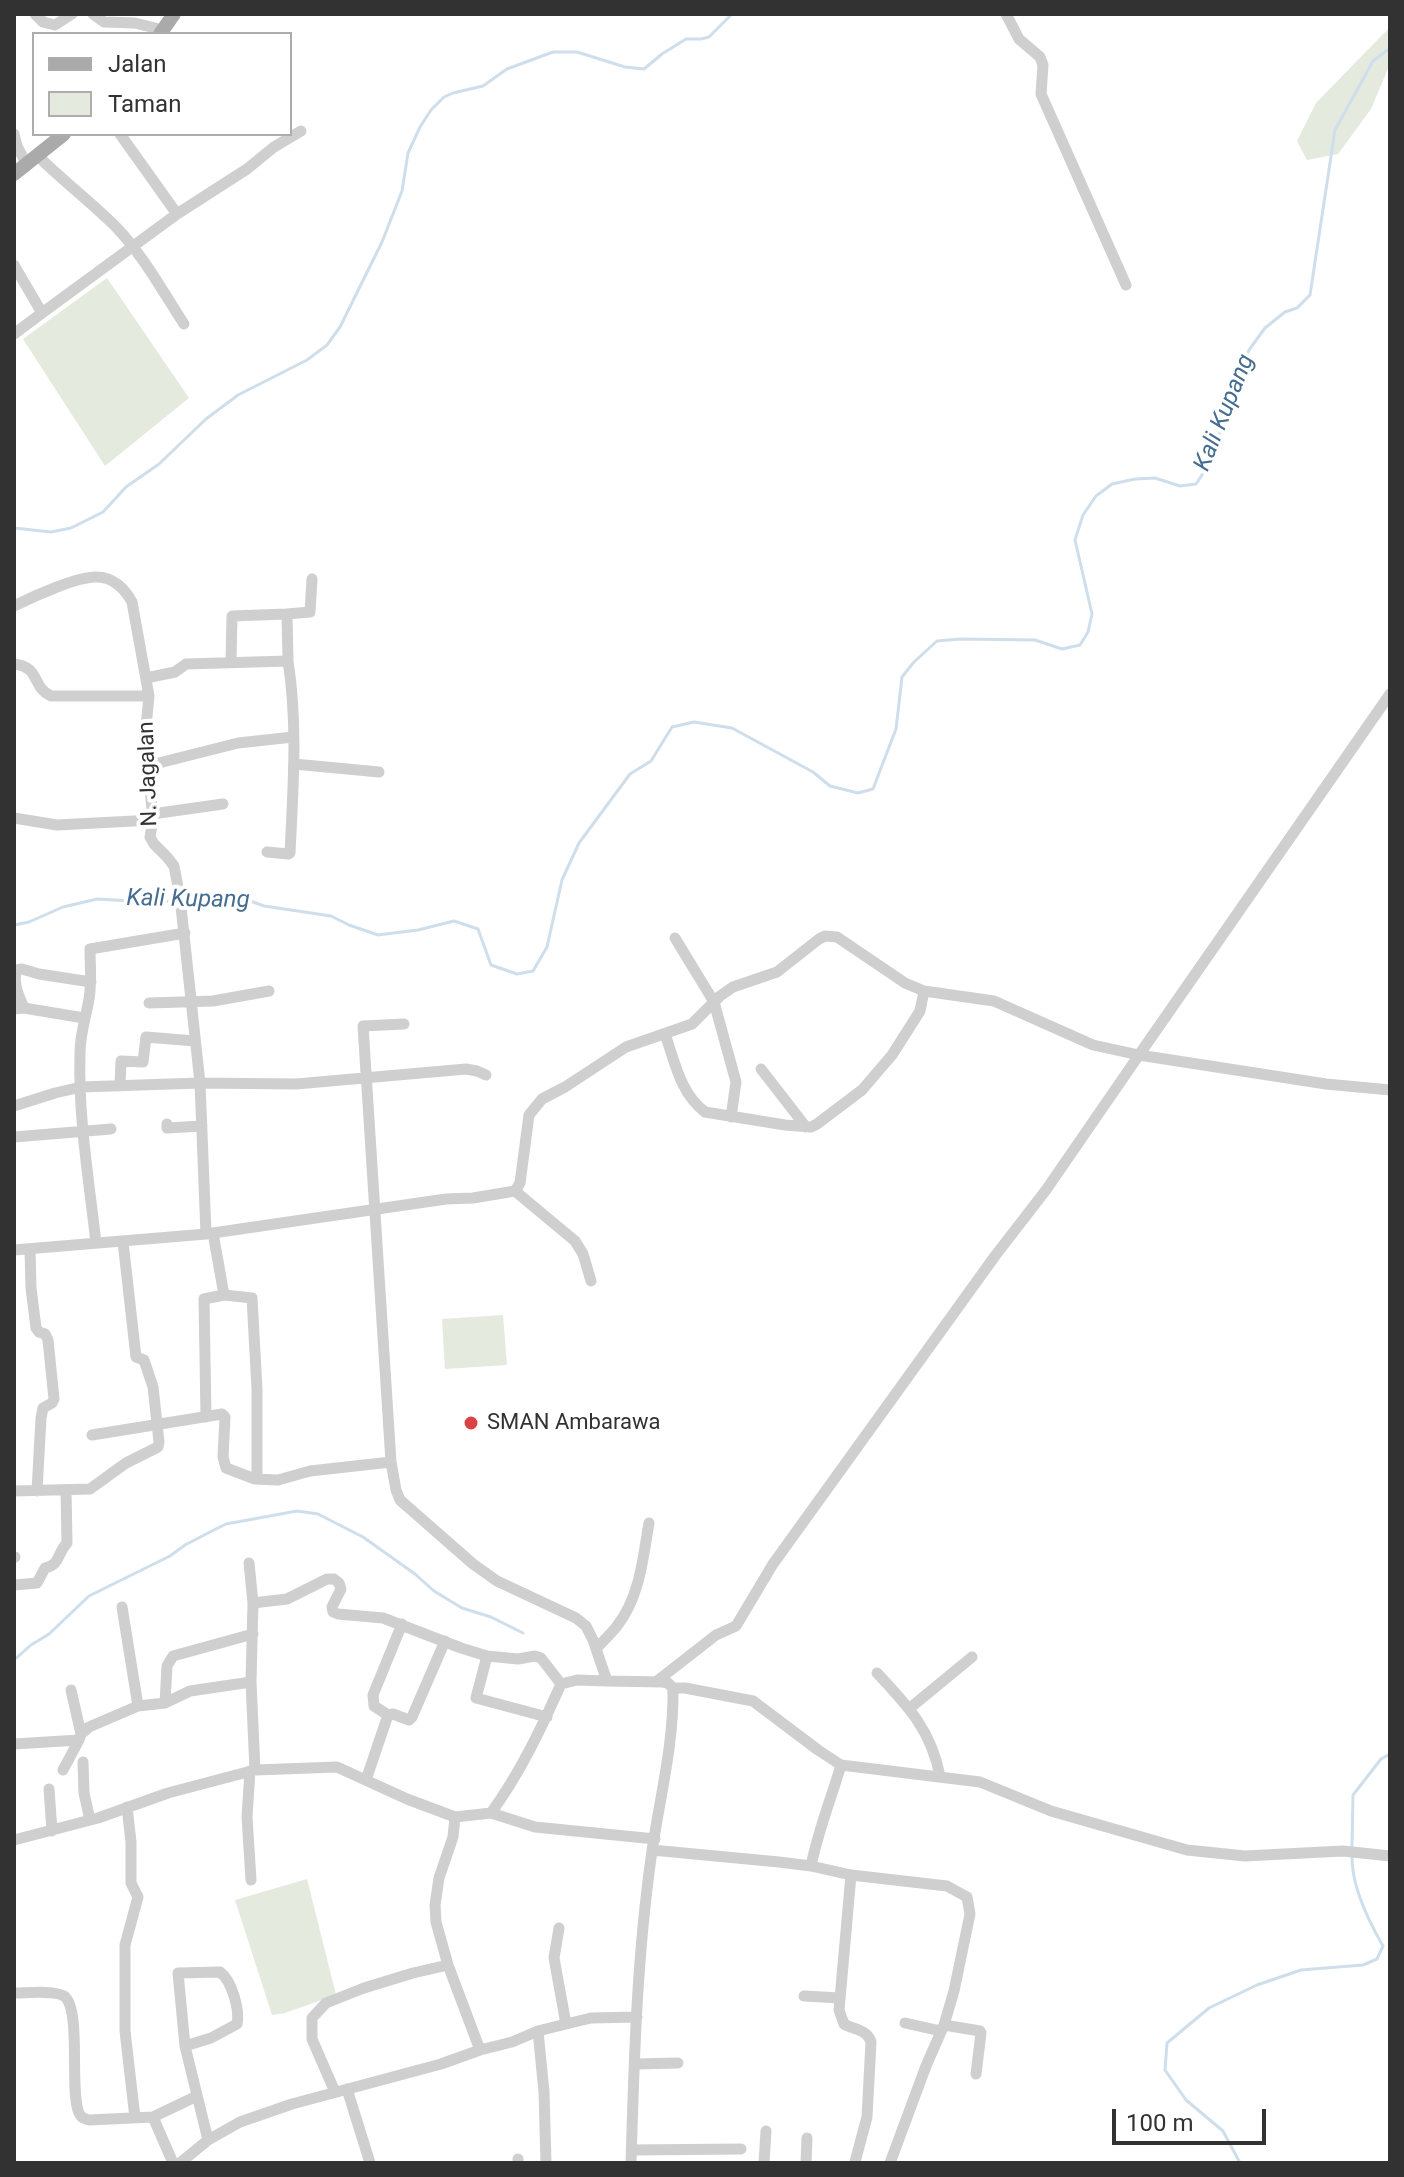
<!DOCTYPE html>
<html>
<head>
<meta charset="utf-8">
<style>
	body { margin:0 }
	#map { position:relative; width:1404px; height:2177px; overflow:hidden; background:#fff; font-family:Roboto,sans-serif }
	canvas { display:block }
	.frame { position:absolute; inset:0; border:16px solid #323232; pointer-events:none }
	.legend { position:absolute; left:32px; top:32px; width:260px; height:104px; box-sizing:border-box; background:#fff; border:2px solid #adadad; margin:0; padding:10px 14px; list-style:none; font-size:24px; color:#323232 }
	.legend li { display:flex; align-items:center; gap:16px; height:40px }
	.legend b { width:40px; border:2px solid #adadad }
	.scale { position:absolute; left:1112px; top:2109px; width:154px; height:36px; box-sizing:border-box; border:4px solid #323232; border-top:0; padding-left:10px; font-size:24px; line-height:28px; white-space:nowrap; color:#323232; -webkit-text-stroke:6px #fff; paint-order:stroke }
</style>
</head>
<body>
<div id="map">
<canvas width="1404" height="2177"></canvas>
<div class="frame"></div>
<ul class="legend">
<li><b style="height:10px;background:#aaa"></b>Jalan</li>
<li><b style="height:22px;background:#e4eade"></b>Taman</li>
</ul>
<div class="scale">100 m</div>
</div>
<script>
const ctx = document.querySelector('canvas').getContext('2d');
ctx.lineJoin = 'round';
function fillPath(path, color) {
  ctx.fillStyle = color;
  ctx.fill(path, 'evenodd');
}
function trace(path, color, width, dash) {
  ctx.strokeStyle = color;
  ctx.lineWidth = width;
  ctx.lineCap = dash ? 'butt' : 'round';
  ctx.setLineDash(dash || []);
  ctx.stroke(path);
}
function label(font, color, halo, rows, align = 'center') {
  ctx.font = font + ' Roboto,sans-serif';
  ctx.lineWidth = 8;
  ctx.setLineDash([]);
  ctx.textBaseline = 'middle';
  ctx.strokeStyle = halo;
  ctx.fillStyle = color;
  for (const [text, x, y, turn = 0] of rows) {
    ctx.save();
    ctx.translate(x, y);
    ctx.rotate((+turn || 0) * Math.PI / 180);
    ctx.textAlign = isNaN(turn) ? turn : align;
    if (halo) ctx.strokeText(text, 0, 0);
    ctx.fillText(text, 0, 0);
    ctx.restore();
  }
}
fillPath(new Path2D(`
	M1390,27V64L1371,109L1338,154L1307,160L1297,141L1316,103Z
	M107,278L189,398L105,466L23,339Z
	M503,1315L507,1365L445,1369L442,1319Z
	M307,1879L336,1995L285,2013L272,2015L235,1900Z`), '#e4eade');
trace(new Path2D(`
	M14,528L51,532L71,528L103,512L126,487L159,464L206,419L238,395L307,360L327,345L340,327L382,242L402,191L408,153L420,127L431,110L444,97L453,93L483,86L507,69L553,52H577L625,67L644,69L662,54L686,39H701L709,37L732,14
	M14,925L29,922L63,907L97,899L148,902L245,899L264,906L331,916L349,925L378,935L418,930L454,921L478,929L491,965L517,974L533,971L547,947L562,880L579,843L630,774L651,761L672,727L694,722L732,728L813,772L830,786L858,793L873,789L896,729L902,677L914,662L937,641L960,639L1035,640L1062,649L1080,645L1088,632L1092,614L1075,540L1083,515L1096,496L1112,484L1135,479L1155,478L1180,486L1196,484L1204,472L1217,444L1229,395L1249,350L1265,328L1285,312L1297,308L1310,295L1335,130L1373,61L1390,48
	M14,1660L31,1645L49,1634L89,1596L170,1556L185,1545L210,1532L226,1524L297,1511L318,1514L363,1537L415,1574L434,1591L462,1608L491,1617L523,1633
	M1352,1847L1353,1795L1381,1759L1390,1754
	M1240,2163L1223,2131L1186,2100L1165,2070L1167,2043L1209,2008L1257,1985L1301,1970L1363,1965L1377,1959L1383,1946C1368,1920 1351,1886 1352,1855`), '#cfdeeb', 3);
trace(new Path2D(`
	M35,14L43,22L55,25L72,14
	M93,14L104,22L135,23L163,30
	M1006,14L1019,39L1040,57L1043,65L1041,94L1126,285
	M14,134L17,146L27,165
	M38,156C63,181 91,202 116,227C143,255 163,292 184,324
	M177,214L247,169L274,147L301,131
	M14,265L42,313L177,214L120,134
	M14,334L42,313
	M14,606C32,597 78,576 97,577C113,577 125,589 132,602L149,696L145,737L153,820L150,837L154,844L167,857L174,866L179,892
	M287,614L310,612L312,579
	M231,662L232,616L287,614L288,661
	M14,664C41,667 31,687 51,696H149
	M146,678L175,672L186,664L288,661C298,724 293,789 290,853L288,854L267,852
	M294,764L379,772
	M147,766L238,743L293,737
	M152,814L223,804
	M14,818L57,825L153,820
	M181,907L200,1083L206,1234
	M675,938L714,1002L736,1082L731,1117
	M149,1003L213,1001L269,991
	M24,1008C19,996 12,982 17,970L22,969L39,974L91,982
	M14,1009L24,1008L84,1018
	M404,1024L363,1026L391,1462L396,1490L400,1500L473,1564L497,1581L576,1618L586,1626L593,1640L607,1681L663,1682L668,1683L673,1688C674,1743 660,1797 652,1851C637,1954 634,2059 631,2163
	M665,1034C675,1062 680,1093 705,1112L785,1125L811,1127L817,1124L862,1090L892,1055L920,1011L924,991
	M761,1069L806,1127
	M120,1086L121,1061L143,1062L146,1037L195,1041
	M14,1106L55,1093L81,1087L200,1083L296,1084L466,1069L477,1071L486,1075
	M167,1124V1128L202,1126
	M14,1137L111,1129
	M515,1191L575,1241L583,1254L591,1281
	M213,1233L224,1295
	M96,1243C89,1180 78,1117 80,1053C80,1034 86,1017 89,999C92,982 90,966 90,949L185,933
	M30,1249L31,1288L36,1328L39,1332L45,1334L48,1340L54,1399L52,1403L43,1408L41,1418L37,1491
	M14,1250L206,1234L446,1199L473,1198L515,1191L520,1183L529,1115L542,1099L565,1087L626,1047L692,1024L720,996L733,987L777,972L819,939L825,936L837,937L905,983L924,991L994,1001L1093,1045L1139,1055L1390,694
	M206,1417L204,1299L224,1295L252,1298L257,1389V1479
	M92,1435L222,1414L225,1417L223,1457L226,1468L255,1479L278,1480L310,1471L391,1462
	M14,1491L90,1489L126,1463L158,1447L159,1442L153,1387L144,1360L136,1357L123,1242
	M14,1557H15
	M249,1563L253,1603L251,1682L255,1770
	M14,1585L37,1583L45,1568C61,1564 56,1555 67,1543L66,1490
	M253,1603L287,1599L327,1579H334L339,1583L341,1589L332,1607L333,1612L338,1614L383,1618L461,1648L487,1656L518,1659L535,1656L541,1658L561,1684
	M122,1607L138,1706
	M596,1649C603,1641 611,1634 617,1626C640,1597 643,1557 649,1523
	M487,1656L476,1698L547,1717
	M877,1673C908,1706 931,1730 940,1776
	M657,1681L716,1635L736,1626L773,1564L995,1256L1046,1190L1139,1055L1326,1084L1390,1090
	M673,1688H685L753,1701L818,1750L841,1765L980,1782L1051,1811L1187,1850L1245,1856L1343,1851L1390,1856
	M71,1690L81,1734
	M165,1703L167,1666L173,1656L253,1634
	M910,1708L972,1657
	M388,1715L374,1706L373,1695L402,1624
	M14,1744L79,1740L81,1734L89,1727L138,1706L165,1703L190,1691L251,1682
	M83,1762L84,1793L90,1820
	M63,1770L79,1740
	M250,1771L247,1817L251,1880
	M366,1780L388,1715L393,1714L409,1720L412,1717L445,1641
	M49,1789L52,1831
	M127,1807L131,1842V1883L138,1897L125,1945V2031L135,2118
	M491,1813L535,1827L655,1839
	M455,1817L453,1837L439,1878L435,1905L436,1922L448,1965L480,2050
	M14,1840L98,1818L168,1793L255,1770L337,1767L407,1799L455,1817L491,1813C520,1773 541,1729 561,1684L577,1680L607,1681
	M652,1850L779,1862L811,1866L851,1875L947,1886L967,1897L970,1914L954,1991L944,2025L926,2066L890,2163
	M811,1866C818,1831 831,1799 841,1765
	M851,1875L839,2010L844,2024C854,2030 867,2029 871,2042L867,2117L855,2162
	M559,1928L554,1958L566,2024
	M14,1993C26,1993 54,1990 64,1996C82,2009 69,2092 79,2113C82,2119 84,2118 89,2120L153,2117L197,2096
	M804,1996L840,1998
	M905,2023L941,2031
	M944,2025L980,2031L981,2033L976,2074
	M538,2031L544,2092L546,2163
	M185,2046L211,2038L237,2024C240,2010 232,1981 220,1972L178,1973L185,2046L208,2140
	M635,2064L678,2063
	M347,2089L370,2163
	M335,2092L312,2039V2018L326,2003L364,1988L413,1973L448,1965
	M153,2117L173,2163
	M632,2150L741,2149
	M518,2159V2163
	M180,2163L208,2140L240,2122L292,2104L441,2064L480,2050L512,2042L538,2031L566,2024L591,2018L637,2017
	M764,2163L766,2131
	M806,2163L807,2138`), '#cfcfcf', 11);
trace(new Path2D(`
	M160,34L174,14
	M14,174L64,134`), '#aaa', 14);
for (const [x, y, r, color] of [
	[471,1423,8,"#d94345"]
]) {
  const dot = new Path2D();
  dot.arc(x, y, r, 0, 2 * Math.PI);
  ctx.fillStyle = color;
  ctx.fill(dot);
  trace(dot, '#fff', 3);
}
label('22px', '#323232', '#fff', [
	["N. Jagalan",149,774,-92]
]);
label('22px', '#323232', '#fff', [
	["SMAN Ambarawa",487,1423]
], 'left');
label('italic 24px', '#456d8f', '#fff', [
	["Kali Kupang",1225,413,-68],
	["Kali Kupang",188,900,1]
]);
</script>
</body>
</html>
